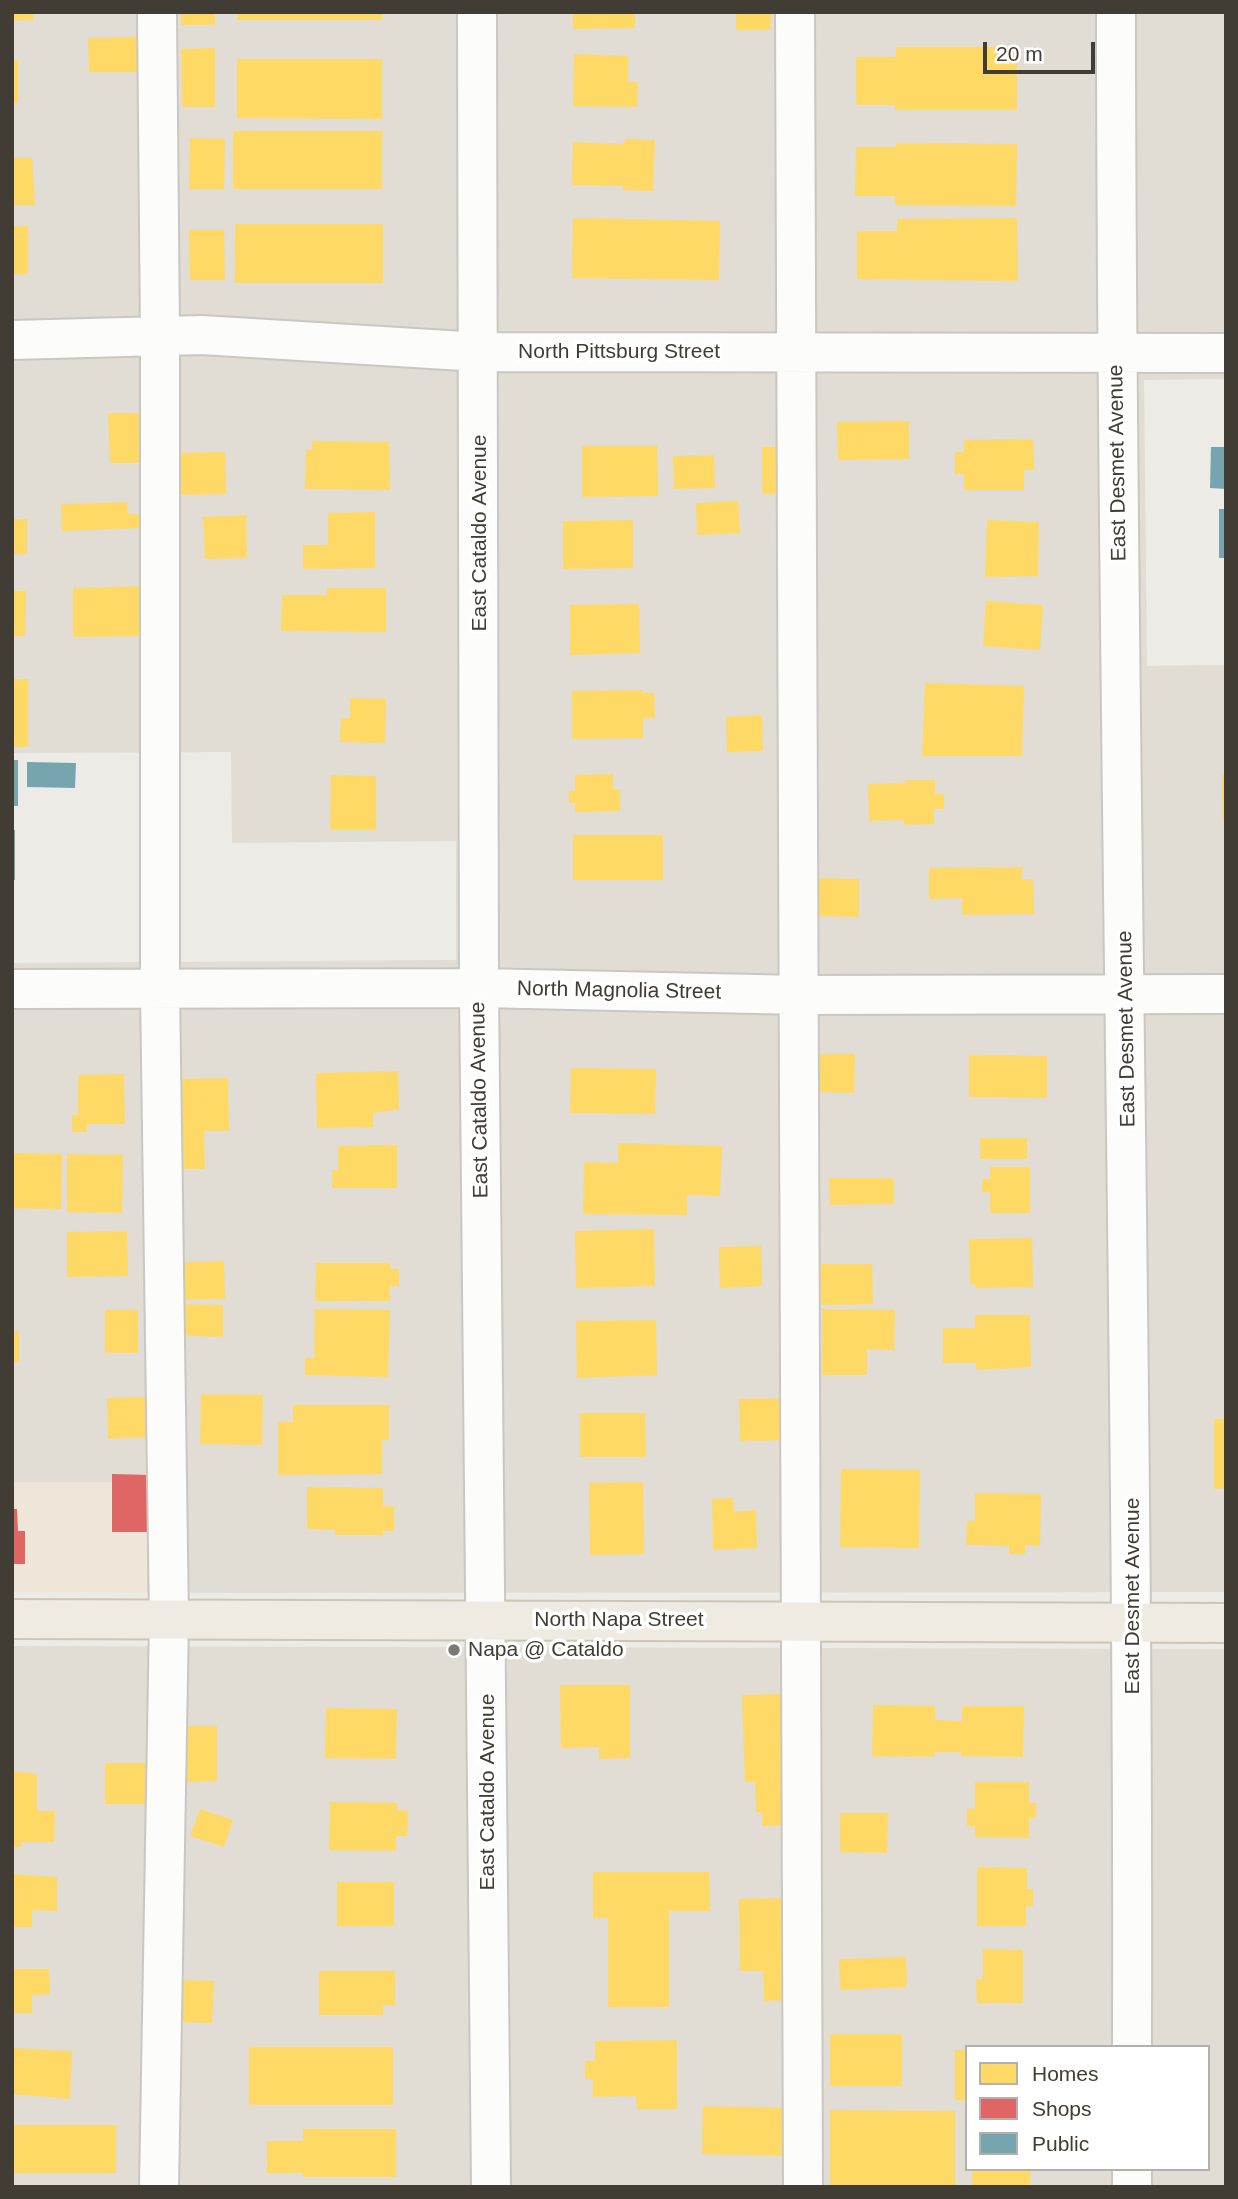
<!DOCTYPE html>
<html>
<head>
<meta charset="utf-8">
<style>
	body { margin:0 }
	#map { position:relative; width:1238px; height:2199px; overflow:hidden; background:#edebe6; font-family:Arial,sans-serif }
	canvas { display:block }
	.frame { position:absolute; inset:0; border:14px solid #413c34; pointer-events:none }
	.legend { position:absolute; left:965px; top:2045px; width:245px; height:126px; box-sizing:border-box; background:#fff; border:2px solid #b3b1ae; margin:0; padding:9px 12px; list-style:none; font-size:21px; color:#413c34 }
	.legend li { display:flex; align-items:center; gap:14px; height:35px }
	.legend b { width:35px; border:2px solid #b3b1ae }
	.scale { position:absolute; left:983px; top:42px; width:112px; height:32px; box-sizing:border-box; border:4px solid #413c34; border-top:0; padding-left:9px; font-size:21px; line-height:24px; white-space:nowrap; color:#413c34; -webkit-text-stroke:5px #fff; paint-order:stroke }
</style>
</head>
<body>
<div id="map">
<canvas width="1238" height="2199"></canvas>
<div class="frame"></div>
<ul class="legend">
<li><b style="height:19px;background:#ffd966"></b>Homes</li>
<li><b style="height:19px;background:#e06666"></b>Shops</li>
<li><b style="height:19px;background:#76a5af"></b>Public</li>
</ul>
<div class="scale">20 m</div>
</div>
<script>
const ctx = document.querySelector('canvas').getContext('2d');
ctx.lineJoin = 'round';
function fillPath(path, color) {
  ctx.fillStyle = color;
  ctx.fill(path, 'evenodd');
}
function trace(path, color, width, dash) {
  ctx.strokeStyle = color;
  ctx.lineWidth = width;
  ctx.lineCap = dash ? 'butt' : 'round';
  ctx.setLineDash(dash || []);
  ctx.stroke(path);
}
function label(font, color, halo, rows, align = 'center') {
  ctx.font = font + ' Arial,sans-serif';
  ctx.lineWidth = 7;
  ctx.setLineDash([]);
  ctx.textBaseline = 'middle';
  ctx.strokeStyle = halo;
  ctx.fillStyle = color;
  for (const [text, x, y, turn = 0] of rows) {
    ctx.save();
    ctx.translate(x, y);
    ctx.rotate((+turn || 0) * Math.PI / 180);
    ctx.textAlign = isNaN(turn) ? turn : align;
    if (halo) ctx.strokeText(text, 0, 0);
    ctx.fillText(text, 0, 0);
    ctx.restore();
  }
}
fillPath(new Path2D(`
	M12,12H1226V379L1144,380L1147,666L1226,665V1592L147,1593L146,1482H12V963L456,960V841L232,843L231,752L12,753Z
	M12,1646L1226,1649V2187H12ZM967,2047H1208V2169H967Z`), '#e1dcd4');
fillPath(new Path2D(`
	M12,1482H146L147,1593L12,1592Z`), '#efe6d9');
fillPath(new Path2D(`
	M12,12H33V20L12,21Z
	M181,12H215V25H181Z
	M237,12H382V20H237Z
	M573,12H635V28L573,29Z
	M736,12H771L770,30H736Z
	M140,37L141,72H89L88,38Z
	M896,47H1017V110H895V105H856V57H896Z
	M215,48V107H182L181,49Z
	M574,54L628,56V82H638L637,107L573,106Z
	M237,59H382V119L237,118Z
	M12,60L18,61V103H12Z
	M233,131H382V189H233Z
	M190,138L225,139L224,189H189Z
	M625,139L655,140L653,191L623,190V186L572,185L573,142L624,144Z
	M896,143L1017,144L1016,206L895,205V196H855L856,147H896Z
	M12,158H32L35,205H12Z
	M573,218L720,221L719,280L572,278Z
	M1017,218L1018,281L857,279V231H897V219Z
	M235,224H383V283H235Z
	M12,226H28V274H12Z
	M189,230H224L225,280H190Z
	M108,413H143L145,463H110Z
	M909,421V459L838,460L837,422Z
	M1033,439L1034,470H1024V490H964V474H955V452H964V440Z
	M312,441L389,442L390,490L305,489L306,450H312Z
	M582,446H657L658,496L582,497Z
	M762,447H785L786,494H762Z
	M225,452L226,494L172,495L171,453Z
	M714,455L715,488L674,489L673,456Z
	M738,501L740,533L697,535L696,503Z
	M127,502L128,514H140V528L62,531L61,504Z
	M375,512V568L303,569V545H328V513Z
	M246,515L247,558L205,559L203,517Z
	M12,519H27V554H12Z
	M633,520V568L563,569V521Z
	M987,520L1039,522L1038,576L985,577Z
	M145,586L146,636L73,637V588Z
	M327,588H386V632L281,631L282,595H327Z
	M12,591H26L25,636H12Z
	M986,601L1043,605L1040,650L983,646Z
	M639,604L640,653L570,655V605Z
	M12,679H28V747H12Z
	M925,683L1024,686L1022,756H922Z
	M643,690V693H654L655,718H643V738L572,739V691Z
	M350,698L386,699L385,743L340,742L341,718H350Z
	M762,715L763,751L727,752L726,717Z
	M613,774V789H620V811L575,812V803H569V791H575V775Z
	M331,775L376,776V830H330Z
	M1222,775H1226V822H1223Z
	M905,780H935V794H944V809H934V824L904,825V820L869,821L868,784L905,783Z
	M573,835H663V880H573Z
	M1022,867V880L1033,879L1034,914L962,915V898L929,899V868Z
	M817,878L859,879V917L815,916Z
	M816,1054H855L854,1093L816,1092Z
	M969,1055L1047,1056V1098L969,1097Z
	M571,1068L656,1069L655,1114L570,1113Z
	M398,1071L399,1109L373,1113V1127L317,1128L316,1073Z
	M124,1074L125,1124H87V1132H72V1115H78V1075Z
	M228,1078L229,1131H204L205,1169H175L173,1079Z
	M980,1138H1027V1159H980Z
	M618,1143L722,1146L720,1196L687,1195V1215L583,1214L584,1162L618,1163Z
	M397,1145V1188H332V1170H338V1146Z
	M12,1153L62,1154L61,1209L12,1208Z
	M67,1154L123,1155L122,1213L67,1212Z
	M990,1167H1030V1213H990V1192H982V1179H990Z
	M829,1178H894V1204L830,1205Z
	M654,1229L655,1286L576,1288L575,1231Z
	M127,1231L128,1276L67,1277V1232Z
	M1032,1238L1033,1287L976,1288L975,1284H970L969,1239Z
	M761,1246L762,1286L720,1288L719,1247Z
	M224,1261L225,1299L175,1300V1263Z
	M316,1263H390V1269H399V1286H390V1301H315Z
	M820,1264H872L873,1304L821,1305Z
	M177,1304L223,1305V1337L176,1335Z
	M315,1309L390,1310L388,1377L305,1375V1358H314Z
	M822,1309L895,1310L894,1350L867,1349V1375H822Z
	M105,1310H138V1353H105Z
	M975,1315H1030L1031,1367L977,1370L976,1363H943V1328H975Z
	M656,1320L657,1375L577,1378L576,1321Z
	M12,1331H19V1362H12Z
	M201,1394L263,1395L262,1445L200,1444Z
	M147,1397L148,1437L108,1439L107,1398Z
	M791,1398L792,1440L740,1441L739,1399Z
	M293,1405H389V1440H382V1474L278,1475V1422H293Z
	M580,1413H645L646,1457H580Z
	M1214,1419H1226V1488L1214,1489Z
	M841,1469L920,1470L919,1548L840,1547Z
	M643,1482L644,1554L590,1555L589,1483Z
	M307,1487L383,1488V1506H394V1531H383V1535H335V1530L307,1529Z
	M975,1493L1041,1494L1040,1546L1025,1545V1554H1009V1546L966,1545L967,1521H975Z
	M733,1498L734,1512L756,1510L757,1548L713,1550L712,1499Z
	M560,1685H630V1758L599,1759V1747L561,1748Z
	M787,1694L795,1825L762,1826V1812H756L755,1782H745L742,1695Z
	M873,1705L935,1706V1720L962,1721V1706H1024L1023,1757L961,1756V1752H934V1757L872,1756Z
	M326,1708L397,1709L396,1759L325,1758Z
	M179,1726H217V1781L180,1782Z
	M105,1763H154L155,1804H105Z
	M12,1771L37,1774V1811H55L54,1842H21V1847H12Z
	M975,1782H1029V1803H1036V1818H1029V1838L975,1837V1826H967V1809H975Z
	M330,1802L397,1803V1810L408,1811L407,1836H396V1851L329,1850Z
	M200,1809L233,1820L224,1847L190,1836Z
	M840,1813H888L887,1853L840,1852Z
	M977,1867L1027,1868V1889H1033V1906H1026V1926H977Z
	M593,1872H709L710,1911H669V2007H608V1918H593Z
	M12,1874L57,1877V1911L32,1910V1927H12Z
	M337,1882H394V1926H337Z
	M796,1898L797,2000L764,2001L763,1971H740L739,1899Z
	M983,1949L1023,1950V2003H977L976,1979H983Z
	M906,1957L907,1987L840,1990L839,1959Z
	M12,1969H49L50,1994L32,1995V2013H12Z
	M319,1971H395V2005H383V2015H319Z
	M181,1980L214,1981L212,2023L180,2022Z
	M830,2034H902V2086H830Z
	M677,2040V2109H637L636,2096L593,2097V2079H585V2061H595V2041Z
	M249,2047H393V2105H249Z
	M12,2048L72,2051L70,2099L12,2094Z
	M955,2050H967V2100H955Z
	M703,2106L795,2108L794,2156L702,2154Z
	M830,2110L955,2111V2187L830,2186Z
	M12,2125H116V2173H12Z
	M303,2129H396V2177H303V2173H267V2141H303Z
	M972,2169H1030V2186H972Z`), '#ffd966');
fillPath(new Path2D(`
	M112,1474L152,1475L151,1532H112Z
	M12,1509H17L18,1531H25V1564H12Z`), '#e06666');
fillPath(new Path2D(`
	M1211,447H1226V489L1210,488Z
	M1219,509H1226V558H1219Z
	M12,760H18V806H12Z
	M27,762L76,763L75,788L27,787Z
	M12,830H15V880H12Z`), '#76a5af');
const minor = new Path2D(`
	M157,12L160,335V989L169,1619L159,2187
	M477,12L479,988L491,2187
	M795,12L803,2187
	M1116,12C1116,690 1134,1368 1132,2047
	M12,340L202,335L480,352L1226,353
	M12,989L479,988L801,995L1226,994
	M1132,2187V2169`);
const major = new Path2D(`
	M12,1619L1226,1623`);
trace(minor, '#c9c7c2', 42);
trace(major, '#cec6b5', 42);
trace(minor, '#fcfcfb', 38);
trace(major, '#efeae2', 38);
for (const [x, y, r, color] of [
	[454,1650,7,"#7d7972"]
]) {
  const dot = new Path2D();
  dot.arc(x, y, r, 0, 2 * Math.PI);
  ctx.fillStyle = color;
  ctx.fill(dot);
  trace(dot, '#fff', 2.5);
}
label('21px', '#413c34', '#fff', [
	["North Pittsburg Street",619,352],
	["East Desmet Avenue",1118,463,-91],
	["East Cataldo Avenue",480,533,-90],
	["North Magnolia Street",619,991,1],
	["East Desmet Avenue",1127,1029,-91],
	["East Cataldo Avenue",480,1100,-91],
	["East Desmet Avenue",1133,1596,-90],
	["North Napa Street",619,1620],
	["East Cataldo Avenue",488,1792,-90]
]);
label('21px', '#413c34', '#fff', [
	["Napa @ Cataldo",468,1650]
], 'left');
</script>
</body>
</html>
